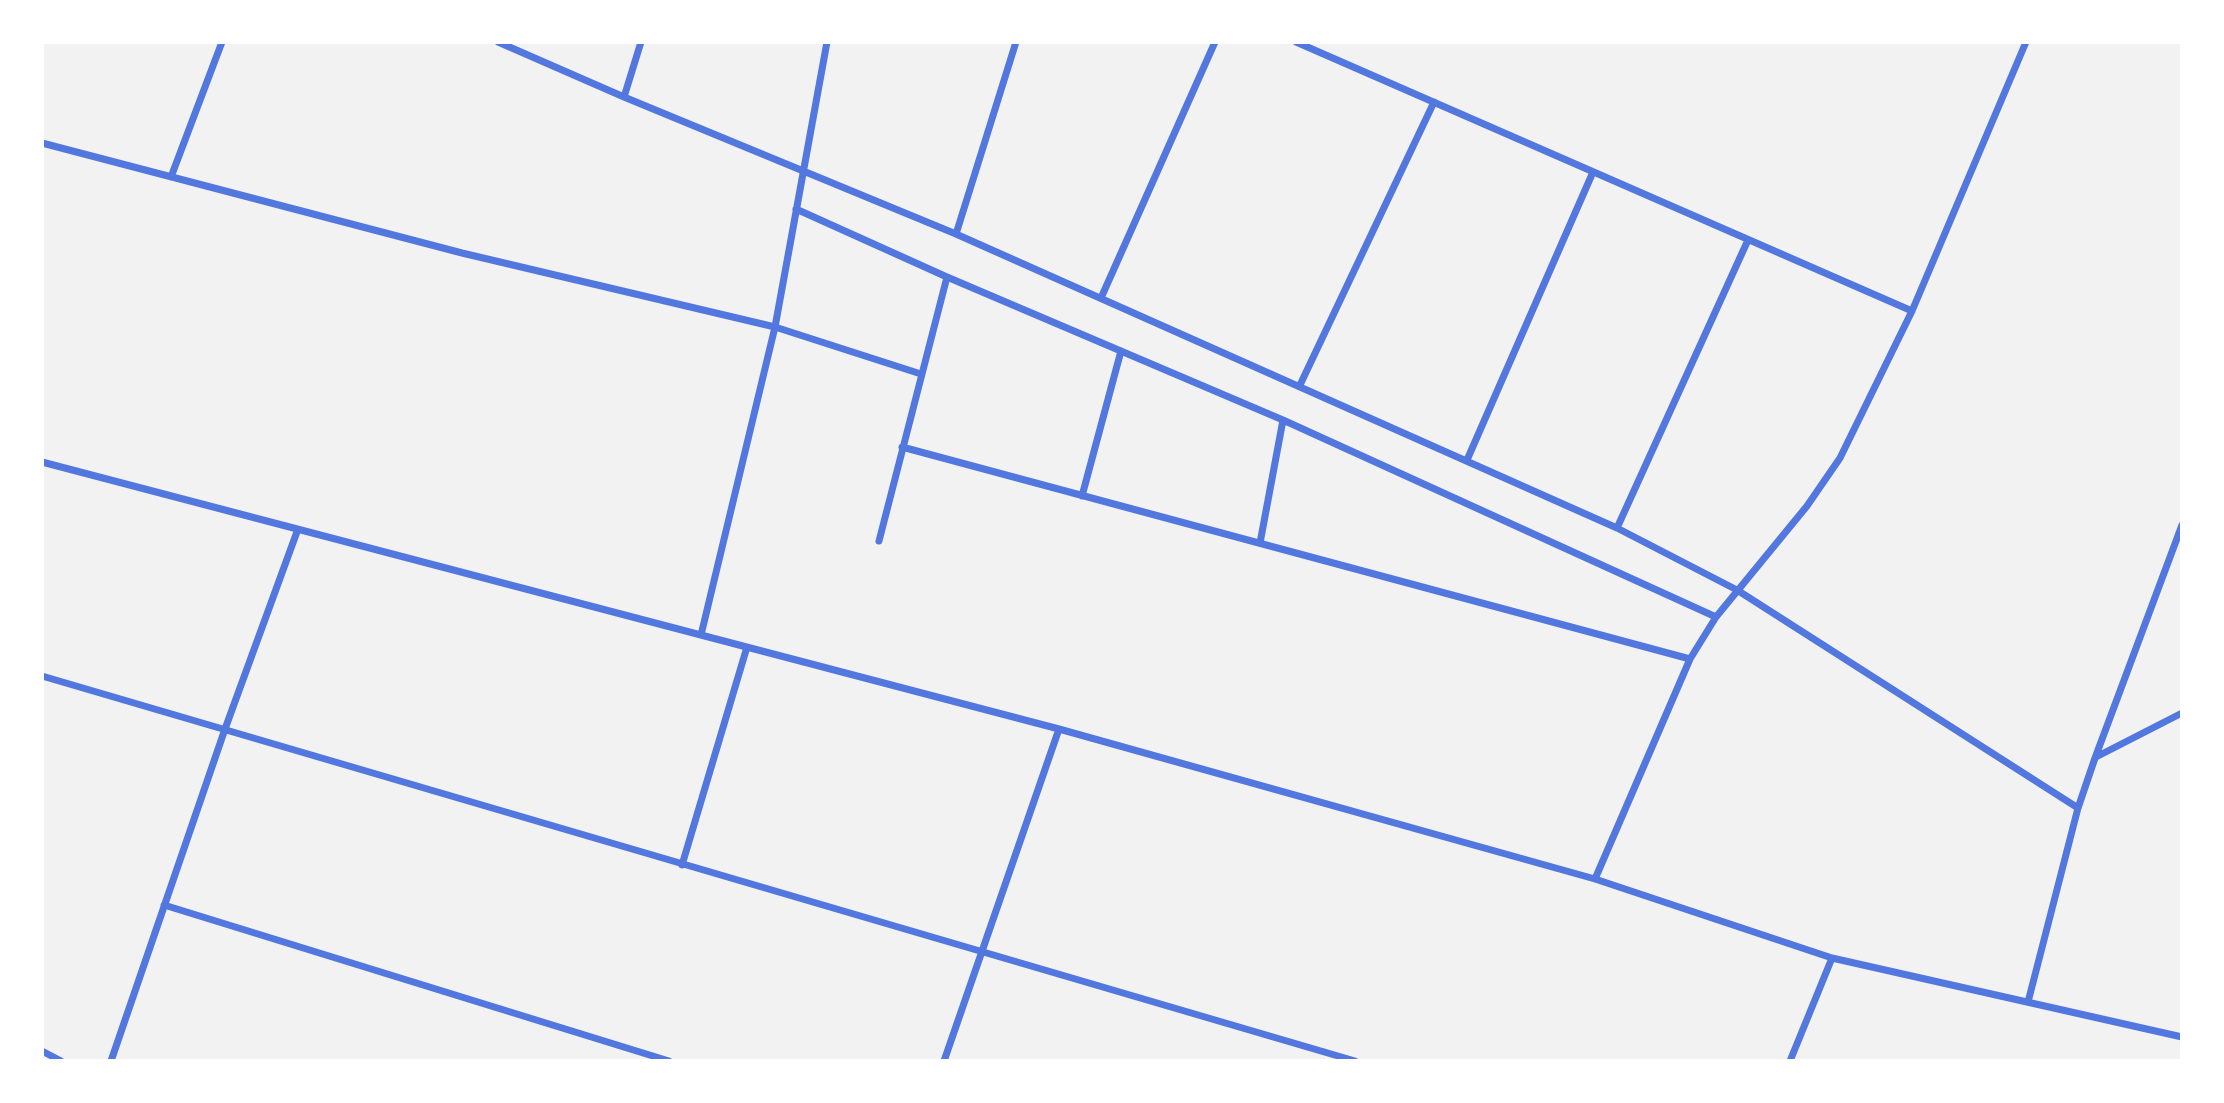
<!DOCTYPE html>
<html>
<head>
<meta charset="utf-8">
<style>
	body { margin:0 }
	#map { position:relative; width:2224px; height:1103px; overflow:hidden; background:#f2f2f2; font-family:"Nunito Sans",sans-serif }
	canvas { display:block }
	.frame { position:absolute; inset:0; border:44px solid #fff; pointer-events:none }
</style>
</head>
<body>
<div id="map">
<canvas width="2224" height="1103"></canvas>
<div class="frame"></div>
</div>
<script>
const ctx = document.querySelector('canvas').getContext('2d');
ctx.lineJoin = 'round';
function trace(path, color, width, dash) {
  ctx.strokeStyle = color;
  ctx.lineWidth = width;
  ctx.lineCap = dash ? 'butt' : 'round';
  ctx.setLineDash(dash || []);
  ctx.stroke(path);
}
trace(new Path2D(`
	M498,42L624,97L956,234L1617,528L1737,590L2078,808
	M1296,42L1912,311
	M624,97L641,42
	M42,143L462,253L775,327L921,374
	M171,177L222,42
	M796,209L947,277L1283,420L1716,617
	M956,234L1016,42
	M1101,298L1215,42
	M1300,385L1434,102
	M902,447L1690,659
	M1467,460L1593,172
	M42,462L1059,729L1595,879L1832,958L2182,1037
	M1082,496L1121,351
	M1617,528L1748,240
	M879,541L947,277
	M1260,543L1283,420
	M701,635L775,327L827,42
	M42,676C480,802 917,935 1355,1061
	M2096,757L2182,713
	M682,865L747,647
	M1595,879L1690,659L1716,617L1807,506L1840,458L1912,311L2026,42
	M164,905L669,1061
	M2028,1002L2078,808L2095,758L2182,525
	M42,1051L61,1061
	M111,1061L225,729L298,529
	M944,1061L1059,729
	M1790,1061L1832,958`), '#5277de', 7);
</script>
</body>
</html>
